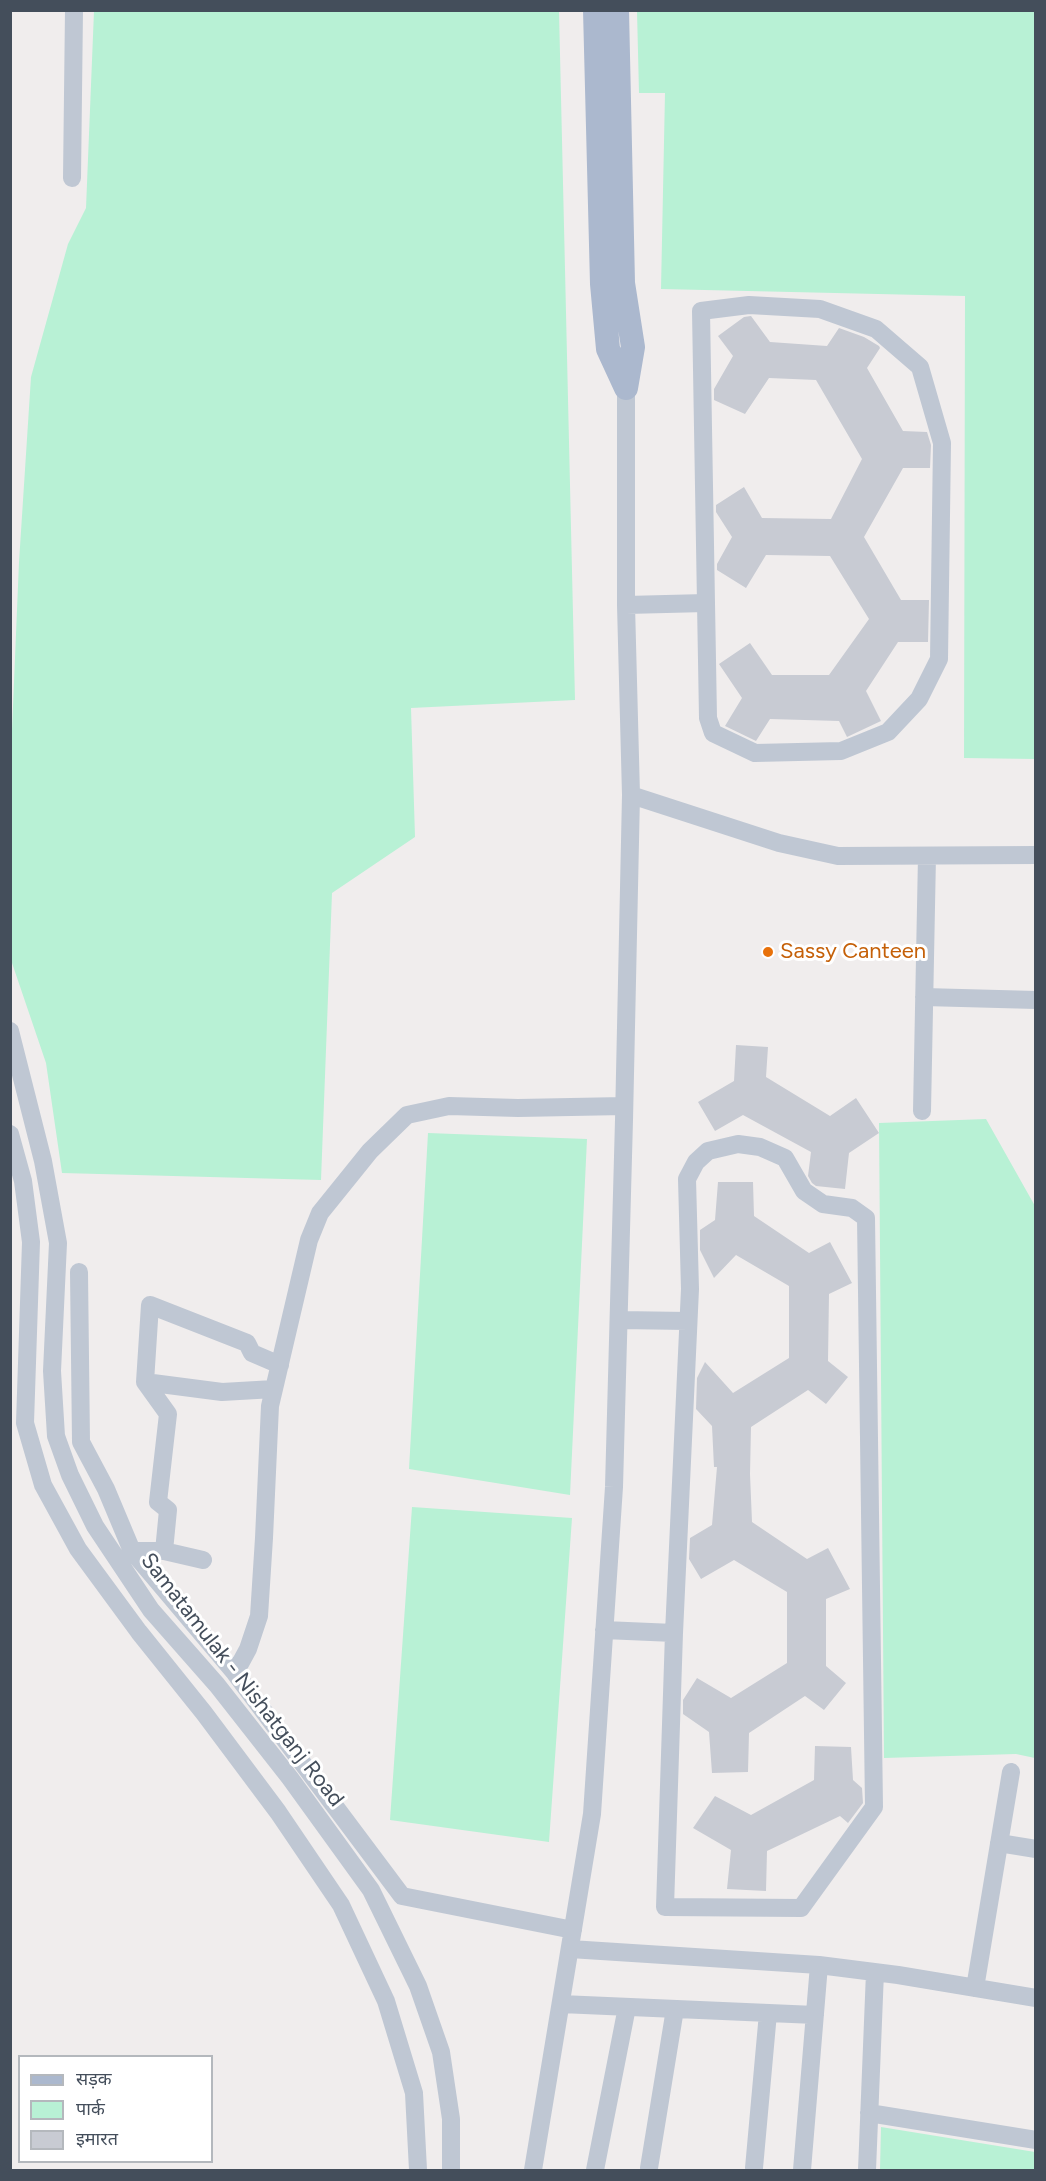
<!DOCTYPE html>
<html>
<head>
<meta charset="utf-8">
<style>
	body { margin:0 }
	#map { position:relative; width:1046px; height:2181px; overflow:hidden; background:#f0eded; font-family:Figtree,"Noto Sans Devanagari",sans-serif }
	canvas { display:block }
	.frame { position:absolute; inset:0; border:12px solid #444e5b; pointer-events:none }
	.legend { position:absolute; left:18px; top:2055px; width:195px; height:108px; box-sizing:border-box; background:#fff; border:2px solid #b4b8bd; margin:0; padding:8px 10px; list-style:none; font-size:18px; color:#444e5b }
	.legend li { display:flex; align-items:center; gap:12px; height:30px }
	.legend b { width:30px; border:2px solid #b4b8bd }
</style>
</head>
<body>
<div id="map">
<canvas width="1046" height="2181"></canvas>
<div class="frame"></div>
<ul class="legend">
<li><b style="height:8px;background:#abb8ce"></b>सड़क</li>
<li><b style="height:16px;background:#b8f1d5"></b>पार्क</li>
<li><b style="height:16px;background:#c8cbd3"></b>इमारत</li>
</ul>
</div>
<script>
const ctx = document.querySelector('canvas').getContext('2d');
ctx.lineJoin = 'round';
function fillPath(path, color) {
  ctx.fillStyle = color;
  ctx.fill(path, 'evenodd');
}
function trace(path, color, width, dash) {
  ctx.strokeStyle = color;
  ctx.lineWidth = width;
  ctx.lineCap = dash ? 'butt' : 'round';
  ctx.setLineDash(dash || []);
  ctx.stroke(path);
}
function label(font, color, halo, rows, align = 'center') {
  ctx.font = font + ' Figtree,sans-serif';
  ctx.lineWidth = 6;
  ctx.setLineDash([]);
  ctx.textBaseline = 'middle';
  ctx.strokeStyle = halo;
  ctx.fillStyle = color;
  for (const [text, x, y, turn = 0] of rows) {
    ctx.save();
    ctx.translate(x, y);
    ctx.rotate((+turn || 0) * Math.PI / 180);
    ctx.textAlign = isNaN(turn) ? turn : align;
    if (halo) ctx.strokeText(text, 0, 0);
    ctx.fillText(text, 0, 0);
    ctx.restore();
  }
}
fillPath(new Path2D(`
	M94,11H559L575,700L411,708L415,837L332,893L321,1180L62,1173L46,1063L11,960V754L19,562L31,377L68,244L86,208Z
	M637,11H1035V759L964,758L965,296L661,289L665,93H639Z
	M986,1119L1035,1206V1758L1016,1754L884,1758L879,1123Z
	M428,1133L587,1139L570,1495L409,1469Z
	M412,1507L572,1518L549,1842L390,1820Z
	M881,2127L1035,2152V2170H880Z`), '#b8f1d5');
fillPath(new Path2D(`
	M751,316L770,342L827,346L839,328L864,337L879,346L880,348L867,368L903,431L927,432L931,445L930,468H903L864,537L901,600H929L928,642H898L866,691L881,721L847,737L839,721L770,719L756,741L725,726L742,698L719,664L750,643L772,675H829L869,619L830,556L766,555L746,588L717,570V564L732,537L716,512V505L744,487L762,518L831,519L862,459L816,380L769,378L745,414L714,400V389L733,356L718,336L744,317Z
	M736,1045L768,1047L766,1077L830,1116L856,1098L879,1133L849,1153L845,1189L816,1186L812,1183L808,1176L811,1152L743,1115L715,1131L698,1102L734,1081Z
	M718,1182H753L754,1216L809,1253L830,1242L852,1283L829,1294L828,1361L848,1377L826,1404L808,1390L751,1427L750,1474L752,1522L807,1559L828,1548L850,1589L826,1599V1666L846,1683L824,1710L805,1696L749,1733L748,1772L712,1773L709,1732L683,1714V1700L697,1678L731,1698L787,1663V1592L734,1560L701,1579L689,1559L690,1538L712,1525L717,1467H714L712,1426L696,1409L697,1378L705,1362L733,1393L789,1358V1286L736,1255L714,1278L700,1250V1230L715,1220Z
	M815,1746L851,1747L853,1780L862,1788L863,1803L848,1823L840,1816L767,1851L766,1891L727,1889L731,1850L693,1828L715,1796L751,1815L814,1780Z`), '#c8cbd3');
trace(new Path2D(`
	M72,178L74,10
	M626,605L706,603L708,718L713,733L755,753L841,751L888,732L919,699L939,659L942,443L920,367L876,329L820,309L749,305L701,311L706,603
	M631,795L779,843L838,856L1036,855
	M924,997L1036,1000
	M10,1031L43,1161L58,1243L52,1371L56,1436L70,1475L95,1526L151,1610L217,1685L290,1778L371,1890L418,1986L441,2052L451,2119V2170
	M922,1111L927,856
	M10,1134L23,1181L31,1242L25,1423L43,1485L78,1549L139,1632L204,1713L278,1812L341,1905L386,2001L414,2093L418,2170
	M79,1272L81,1442L106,1489L132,1551L235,1673L402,1896L573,1930
	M619,1320L688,1321
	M145,1382L222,1392L274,1389
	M132,1551H164L168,1510L158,1502L168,1414L145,1382L150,1305L247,1343L252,1353L280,1365
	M164,1551L203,1560
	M604,1630L674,1633L665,1907L801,1908L874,1807L866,1218L852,1208L823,1204L804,1191L785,1158L760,1147L738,1144L708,1151L696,1162L687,1179L690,1289L674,1633
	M235,1673L248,1649L259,1616L264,1538L270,1406L309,1240L320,1213L370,1151L407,1115L449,1106L518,1108L624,1106
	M999,1843L1036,1849
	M570,1949L819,1965L898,1975L1036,1998
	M975,1988L1011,1772
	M561,2004L815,2015
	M869,2113L1036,2140
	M649,2168L675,2009
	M754,2168L768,2013
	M533,2170L592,1814L614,1487L624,1120L631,795L626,605V388
	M595,2170L627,2007
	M802,2170L819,1965
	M867,2170L875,1972`), '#bfc7d3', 18);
trace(new Path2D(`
	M595,10L602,284L608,349L626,388L633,347L623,283L617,10`), '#abb8ce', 24);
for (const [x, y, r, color] of [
	[768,952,6,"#e8710a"]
]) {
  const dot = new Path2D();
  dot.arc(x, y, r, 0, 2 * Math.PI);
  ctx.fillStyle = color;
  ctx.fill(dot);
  trace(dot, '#fff', 2);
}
label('22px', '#c56008', '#fff', [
	["Sassy Canteen",780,952]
], 'left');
label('22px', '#444e5b', '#fff', [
	["Samatamulak - Nishatganj Road",242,1680,52]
]);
</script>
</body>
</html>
